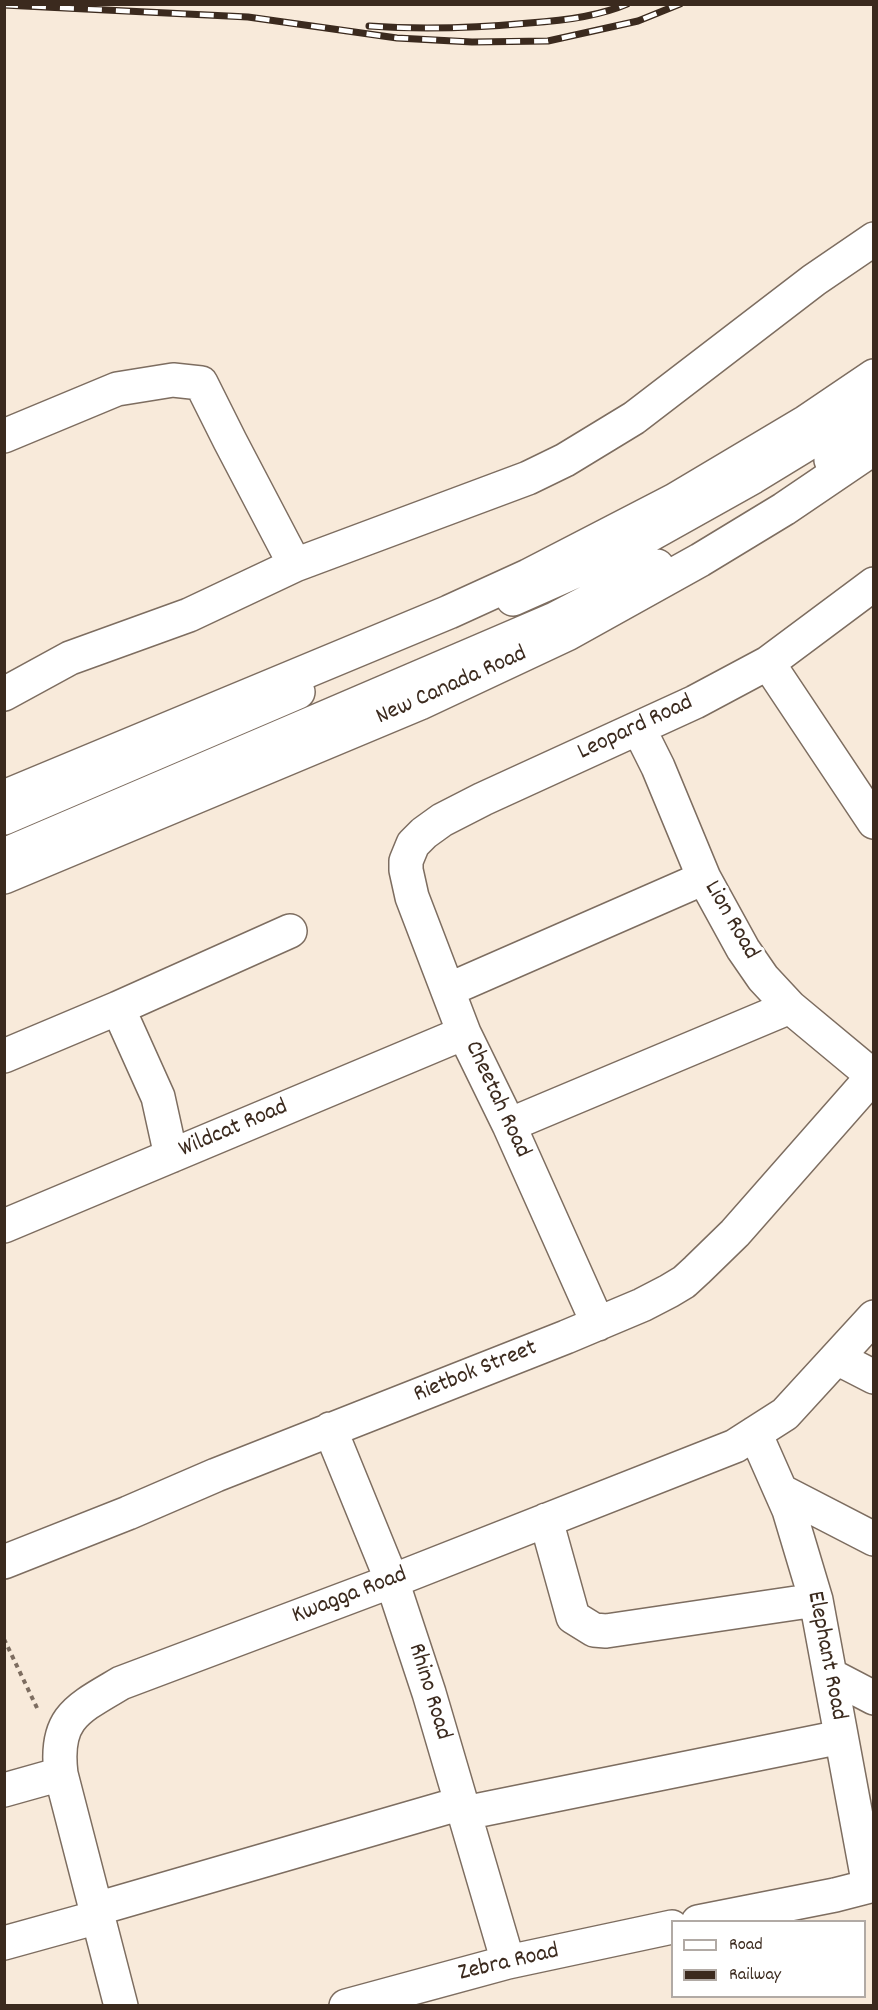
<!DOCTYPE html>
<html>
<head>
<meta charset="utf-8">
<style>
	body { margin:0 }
	#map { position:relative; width:878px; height:2010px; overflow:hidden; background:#f8eada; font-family:Dekko,sans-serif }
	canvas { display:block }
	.frame { position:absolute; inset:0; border:6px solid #3b2a1e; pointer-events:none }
	.legend { position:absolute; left:671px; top:1920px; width:195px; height:78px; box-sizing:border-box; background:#fff; border:2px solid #b1aaa5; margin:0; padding:8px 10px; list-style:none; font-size:18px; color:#3b2a1e }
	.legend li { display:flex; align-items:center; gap:12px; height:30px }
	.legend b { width:30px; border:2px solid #b1aaa5 }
</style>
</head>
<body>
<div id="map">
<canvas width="878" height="2010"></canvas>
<div class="frame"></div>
<ul class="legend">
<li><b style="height:8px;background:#fff"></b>Road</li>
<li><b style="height:8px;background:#3b2a1e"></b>Railway</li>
</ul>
</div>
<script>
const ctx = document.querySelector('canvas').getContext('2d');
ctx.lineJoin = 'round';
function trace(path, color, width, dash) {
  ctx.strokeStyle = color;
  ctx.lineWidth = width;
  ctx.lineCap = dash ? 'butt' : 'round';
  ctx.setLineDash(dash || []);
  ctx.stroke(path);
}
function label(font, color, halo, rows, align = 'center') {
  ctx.font = font + ' Dekko,sans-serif';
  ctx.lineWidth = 6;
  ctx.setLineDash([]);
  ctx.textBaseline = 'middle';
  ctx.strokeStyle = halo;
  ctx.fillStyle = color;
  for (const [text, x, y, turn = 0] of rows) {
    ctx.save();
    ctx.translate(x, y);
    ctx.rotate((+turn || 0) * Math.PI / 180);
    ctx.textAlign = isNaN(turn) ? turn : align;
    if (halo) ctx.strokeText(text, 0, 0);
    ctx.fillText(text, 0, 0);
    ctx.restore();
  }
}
const minor = new Path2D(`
	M4,436L117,389L173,380L201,383L230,441L295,565
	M831,460L874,429
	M513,599L619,552L753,477L874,403
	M768,663L874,822
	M4,694L70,658L189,615L295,565L528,478L565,460L634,418L814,280L874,239
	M639,729L658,767L704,878L743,949L763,978L790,1007L873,1076
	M4,818L298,692
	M4,855L555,619L657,566
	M448,990L704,878
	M118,1008L158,1097L171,1156
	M4,1056L118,1008L290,931
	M509,1125L790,1007
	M4,1226L464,1033
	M598,1324L509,1125L464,1033L412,897L406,870V861L413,844L424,833L442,820L483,799L695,702L768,663L874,584
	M837,1358L874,1377
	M330,1429L392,1581L429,1693L508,1962
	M755,1433L789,1510L816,1600L869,1886
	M781,1491L874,1539
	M546,1520L573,1617L594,1630L606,1631L816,1600
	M4,1562L128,1513L216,1475L566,1337L642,1305L669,1291L684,1282L697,1270L735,1233L874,1075
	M830,1675L874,1698
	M4,1790L61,1774
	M465,1813L841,1737
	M96,1909L462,1803
	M698,1922L835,1895L874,1885
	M4,1943L98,1917
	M121,2006L61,1774C54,1718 77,1709 121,1683L392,1581L735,1446L785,1414L874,1317
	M346,2006L508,1962L672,1927`);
const major = new Path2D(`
	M4,797L449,612L528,576L675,500L806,422L874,376
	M4,877L420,703L567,634L700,560L784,509L874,448`);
trace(minor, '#7d6d60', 36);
trace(major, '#7d6d60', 36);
trace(new Path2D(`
	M4,1639L38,1710`), '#7d6d60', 4, [4.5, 4.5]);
trace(minor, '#fff', 33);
trace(major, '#fff', 33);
const rail = new Path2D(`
	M4,5L248,17L397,38L472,42L548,41L638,21L680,4
	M369,26C422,30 476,28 529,23C561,21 597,17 627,4`);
trace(rail, '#3b2a1e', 7);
trace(rail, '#fff', 4.5, [14]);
label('24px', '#3b2a1e', '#fff', [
	["New Canada Road",452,687,-24],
	["Leopard Road",636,729,-25],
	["Lion Road",730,921,60],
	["Cheetah Road",496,1100,65],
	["Wildcat Road",234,1130,-23],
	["Rietbok Street",476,1373,-22],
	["Kwagga Road",350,1597,-21],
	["Elephant Road",825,1656,79],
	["Rhino Road",428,1692,73],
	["Zebra Road",509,1964,-13]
]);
</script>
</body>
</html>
